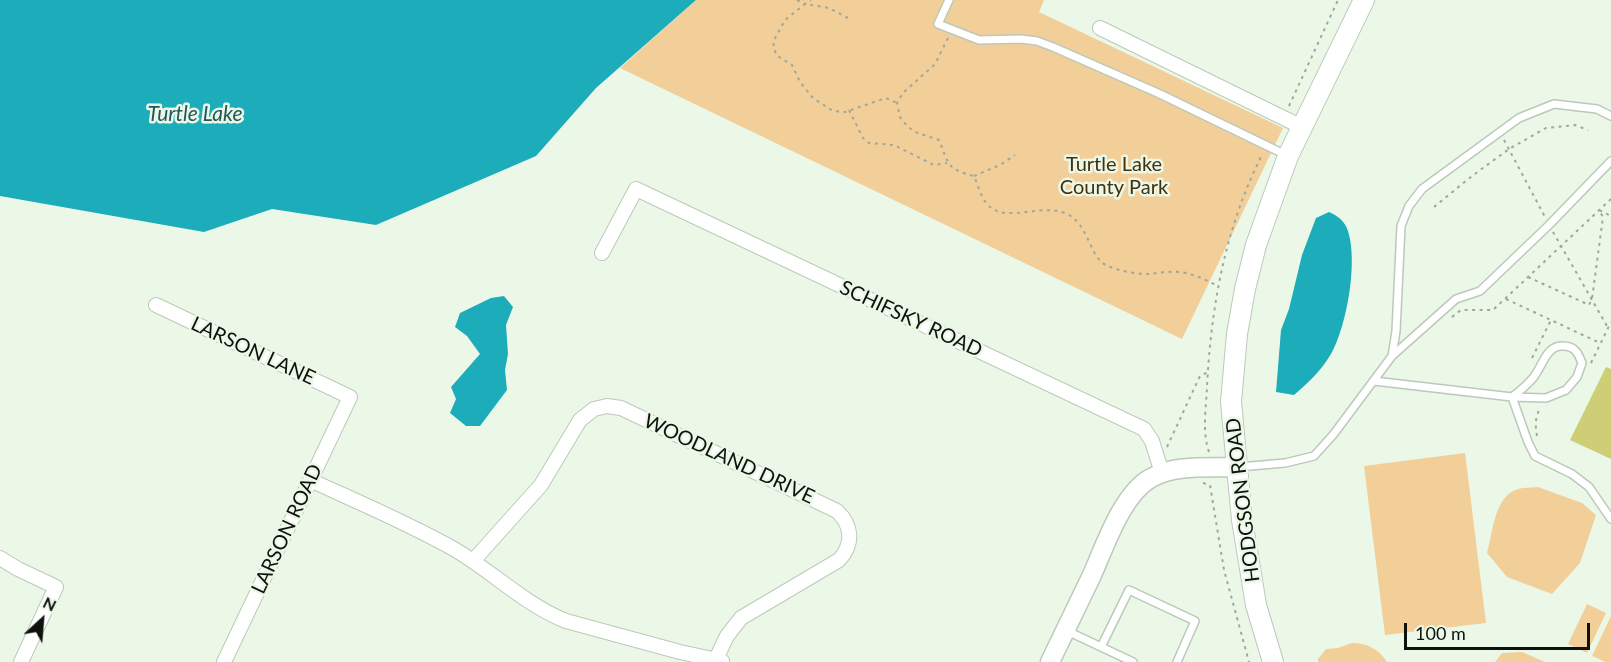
<!DOCTYPE html>
<html>
<head>
<meta charset="utf-8">
<style>
	body { margin:0 }
	#map { position:relative; width:1611px; height:662px; overflow:hidden; background:#ebf8e8; font-family:Lato,sans-serif }
	canvas { display:block }
	.north { position:absolute; left:12px; top:590px; width:60px; height:60px; -webkit-text-stroke:4px #ebf8e8; paint-order:stroke; rotate:26deg; font-size:16px; font-weight:700; line-height:24px; text-align:center; color:#0e120d }
	.north::after { content:''; display:block; margin:auto; width:21px; height:27px; background:#0e120d; clip-path:polygon(50% 0,100% 100%,50% 72%,0 100%) }
	.scale { position:absolute; left:1404px; top:623px; width:186px; height:27px; box-sizing:border-box; border:3px solid #0e120d; border-top:0; padding-left:8px; font-size:18px; line-height:21px; white-space:nowrap; color:#0e120d; -webkit-text-stroke:4px #ebf8e8; paint-order:stroke }
</style>
</head>
<body>
<div id="map">
<canvas width="1611" height="662"></canvas>
<div class="north">N</div>
<div class="scale">100 m</div>
</div>
<script>
const ctx = document.querySelector('canvas').getContext('2d');
ctx.lineJoin = 'round';
function fillPath(path, color) {
  ctx.fillStyle = color;
  ctx.fill(path, 'evenodd');
}
function trace(path, color, width, dash) {
  ctx.strokeStyle = color;
  ctx.lineWidth = width;
  ctx.lineCap = dash ? 'butt' : 'round';
  ctx.setLineDash(dash || []);
  ctx.stroke(path);
}
function label(font, color, halo, rows, align = 'center') {
  ctx.font = font + ' Lato,sans-serif';
  ctx.lineWidth = 5;
  ctx.setLineDash([]);
  ctx.textBaseline = 'middle';
  ctx.strokeStyle = halo;
  ctx.fillStyle = color;
  for (const [text, x, y, turn = 0] of rows) {
    ctx.save();
    ctx.translate(x, y);
    ctx.rotate((+turn || 0) * Math.PI / 180);
    ctx.textAlign = isNaN(turn) ? turn : align;
    if (halo) ctx.strokeText(text, 0, 0);
    ctx.fillText(text, 0, 0);
    ctx.restore();
  }
}
fillPath(new Path2D(`
	M696,0H1044L1039,12L1283,128L1182,339L620,68Z
	M1465,453L1486,623L1385,635L1364,466Z
	M1538,487L1582,503L1596,515L1580,563L1552,594L1507,577L1487,553C1493,533 1494,496 1518,489C1524,487 1532,488 1538,487Z
	M1587,604L1606,613L1587,653L1568,644Z
	M1611,616V662H1606L1592,656Z
	M1352,643C1367,643 1379,649 1387,662H1318V659L1326,649L1338,648Z
	M1522,652L1545,662H1495L1502,653Z`), '#f2ce99');
fillPath(new Path2D(`
	M0,0H696L596,88L536,156L376,225L272,209L204,232L0,196Z
	M1329,212C1338,216 1345,221 1348,231C1358,262 1347,325 1331,354C1321,371 1309,382 1294,395L1276,392L1281,330L1289,309L1302,255L1316,218Z
	M504,296L513,307L506,325L508,354L505,370L507,390L480,426H466L450,413L456,399L451,387L480,354L467,336L455,327L460,313L491,298Z`), '#1dacba');
fillPath(new Path2D(`
	M1606,367L1611,369V459L1570,440Z`), '#cdce76');
const service = new Path2D(`
	M949,0L938,24L979,40L1021,39L1037,41L1053,47L1160,94L1286,155
	M1392,356L1396,331L1401,226L1409,206L1422,189L1519,118L1554,104L1597,109L1611,116
	M1374,381L1512,397L1546,398L1566,390L1577,377L1582,363C1578,353 1575,346 1563,346C1546,345 1543,366 1533,378C1527,385 1520,391 1512,397
	M1512,397L1528,442L1535,456L1572,474L1589,487L1611,519
	M1239,467L1285,463L1314,456L1333,435L1392,356L1456,299L1480,291L1549,225L1611,161
	M1065,630L1133,662
	M1101,647L1129,590L1195,621L1177,662`);
const minor = new Path2D(`
	M1100,28L1302,127
	M602,253L636,189L1144,429L1152,441L1162,473
	M156,305L350,397L224,662
	M310,480C358,502 408,523 454,549C493,572 524,604 566,621L680,652L722,661
	M0,558L18,569L56,587L21,662
	M473,561L541,485L580,420L594,409L607,406L621,408L837,511C852,525 854,544 839,560L741,618L727,636L716,659`);
const tertiary = new Path2D(`
	M1050,662C1064,633 1078,604 1092,575C1105,546 1122,494 1151,478C1175,464 1209,468 1237,467`);
const secondary = new Path2D(`
	M1273,662L1256,605L1242,520L1231,402L1237,334L1245,289L1256,245L1288,156L1364,0`);
trace(service, '#bcc9ba', 10);
trace(minor, '#bcc9ba', 16);
trace(tertiary, '#bcc9ba', 21);
trace(secondary, '#bcc9ba', 22);
trace(new Path2D(`
	M797,0L805,4L811,0
	M848,18L829,8L805,4L785,20L773,42L776,55L792,65L800,82L813,98L833,111L845,112L886,98L897,103
	M948,38L935,64L903,93L897,103L900,117L907,126L915,132L939,140C949,164 946,169 974,176C978,185 981,198 988,205C1005,224 1043,202 1067,214C1090,225 1089,259 1108,266C1119,271 1136,274 1148,274C1158,273 1169,271 1180,272C1194,274 1206,280 1218,286
	M1289,106L1338,0
	M849,110L863,138L869,143L894,145L934,165L947,163
	M1504,140L1545,217
	M974,176L1000,165L1015,155
	M1434,207L1472,176L1509,149L1546,128L1575,125L1588,130
	M1553,232L1607,326
	M1528,277L1589,305L1592,299L1603,217L1599,210L1611,216
	M1506,299L1600,343
	M1452,317L1461,310H1493L1611,199
	M1532,358L1551,320
	M1591,363L1611,322
	M1537,436C1535,426 1535,416 1541,407
	M1167,447L1200,376L1208,372
	M1209,452C1202,432 1206,408 1207,387C1211,307 1225,228 1262,155
	M1203,483L1210,485L1224,570L1249,662`), '#9ea89c', 2, [3, 4.5]);
trace(service, '#fff', 7);
trace(minor, '#fff', 14);
trace(tertiary, '#fff', 18);
trace(secondary, '#fff', 20);
label('20px', '#45300e', '#ebf8e8', [
	["Turtle Lake",1114,165],
	["County Park",1114,188]
]);
label('20px', '#0e120d', '#ebf8e8', [
	["SCHIFSKY ROAD",911,319,25],
	["LARSON LANE",253,351,25],
	["WOODLAND DRIVE",729,459,25],
	["HODGSON ROAD",1243,500,-97],
	["LARSON ROAD",287,529,-65]
]);
label('italic 21px', '#22575d', '#ebf8e8', [
	["Turtle Lake",195,114]
]);
</script>
</body>
</html>
